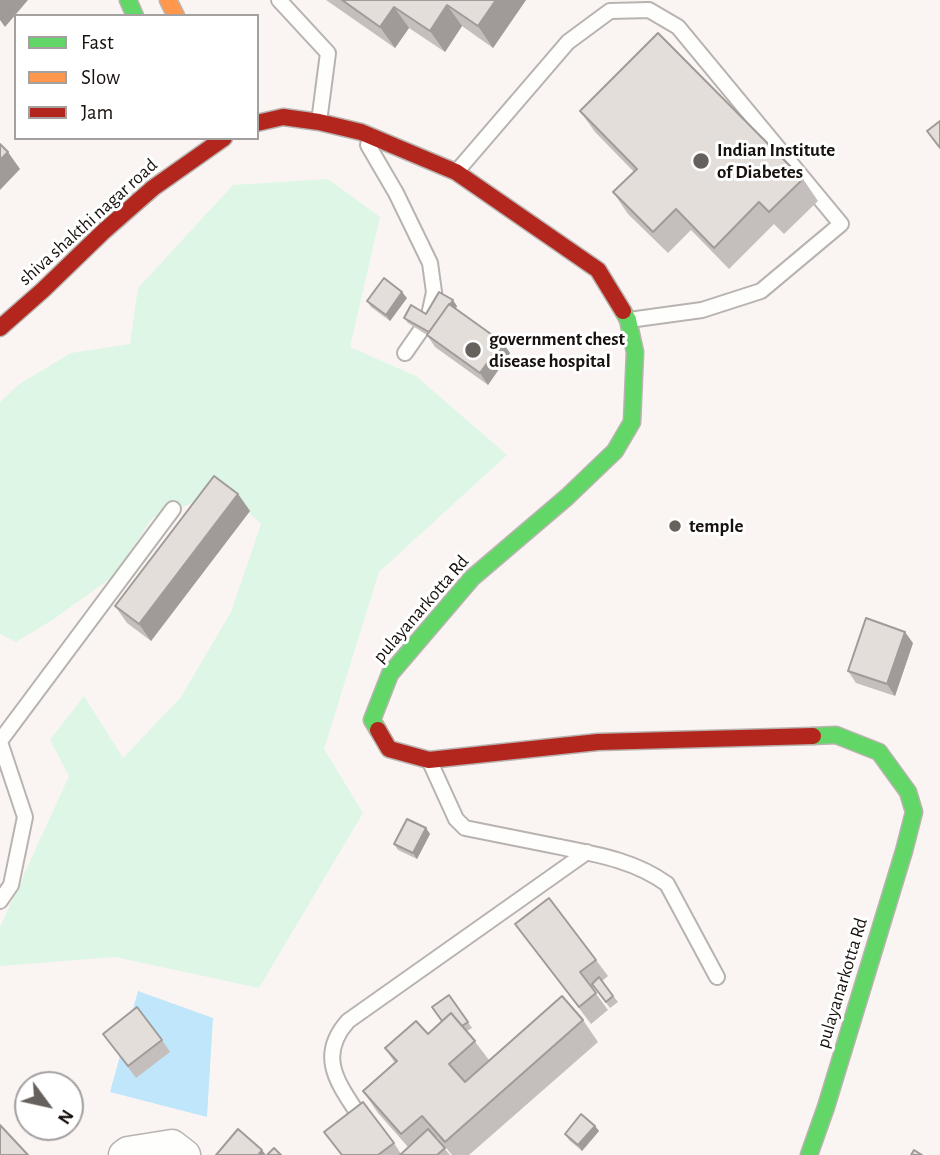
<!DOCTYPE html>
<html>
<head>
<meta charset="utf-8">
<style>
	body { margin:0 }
	#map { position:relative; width:940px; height:1155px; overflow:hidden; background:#faf5f3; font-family:"Alegreya Sans",sans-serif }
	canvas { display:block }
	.legend { position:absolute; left:14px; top:14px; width:245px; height:126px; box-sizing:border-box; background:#fff; border:2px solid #a3a09f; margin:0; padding:9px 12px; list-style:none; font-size:21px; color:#18110e }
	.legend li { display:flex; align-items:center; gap:14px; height:35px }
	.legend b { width:35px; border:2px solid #a3a09f }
	.north { position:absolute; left:14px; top:1071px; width:70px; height:70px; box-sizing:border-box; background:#fff; border:2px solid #a3a09f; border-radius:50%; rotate:123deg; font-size:19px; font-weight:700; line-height:28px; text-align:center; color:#18110e }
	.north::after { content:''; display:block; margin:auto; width:24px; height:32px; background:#67615e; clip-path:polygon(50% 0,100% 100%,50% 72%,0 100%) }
</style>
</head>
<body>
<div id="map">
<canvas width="940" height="1155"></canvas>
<ul class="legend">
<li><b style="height:9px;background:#63d668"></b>Fast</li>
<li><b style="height:9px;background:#ff974d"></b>Slow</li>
<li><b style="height:9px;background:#b3261e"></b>Jam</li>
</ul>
<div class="north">N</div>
</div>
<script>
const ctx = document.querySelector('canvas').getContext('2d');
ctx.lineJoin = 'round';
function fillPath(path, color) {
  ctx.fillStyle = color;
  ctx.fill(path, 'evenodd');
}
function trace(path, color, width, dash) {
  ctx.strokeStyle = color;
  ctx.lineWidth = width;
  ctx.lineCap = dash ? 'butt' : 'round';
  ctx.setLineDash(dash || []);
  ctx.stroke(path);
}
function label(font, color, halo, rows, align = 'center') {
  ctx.font = font + ' "Alegreya Sans",sans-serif';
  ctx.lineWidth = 6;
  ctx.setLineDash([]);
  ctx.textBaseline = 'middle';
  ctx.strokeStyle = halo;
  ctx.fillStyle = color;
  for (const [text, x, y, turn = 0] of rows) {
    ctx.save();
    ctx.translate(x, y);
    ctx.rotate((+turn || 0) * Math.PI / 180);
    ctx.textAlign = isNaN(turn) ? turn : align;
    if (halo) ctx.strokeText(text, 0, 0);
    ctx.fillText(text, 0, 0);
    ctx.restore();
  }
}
fillPath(new Path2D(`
	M328,179L380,217L350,347L416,376L507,455L379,572L324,749L363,813L259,988L115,957L0,966V927L69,776L50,740L84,696L123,758L181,697L231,612L261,524L226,491L152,518L115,575L54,619L16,642L0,634V402L18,385L71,353L130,344L138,288L233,185Z`), '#def6e5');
fillPath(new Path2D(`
	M138,991L213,1018L207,1117L110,1092Z`), '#c0e6fb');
const lane = new Path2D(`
	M279,0L328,53L319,122
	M368,145L396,193L430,263L434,292L428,320L405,353
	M458,170L568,42L610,11L649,10L678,27L841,224L761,291L702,310L629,320
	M0,741L173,509
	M0,742L25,817L11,885L0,901
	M430,762L456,819L465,828C495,834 525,840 555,846C595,854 634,860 667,884L717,977
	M364,1123C342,1088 314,1059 348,1021L587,852`);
const street = new Path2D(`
	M124,1155L128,1152L172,1145L185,1155`);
const fast = new Path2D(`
	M128,0L135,16
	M378,730L372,720L390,674L472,578L567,497L615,451L632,422L635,352L628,320L623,311
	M809,1155L826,1107L904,851L914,812L908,792L879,752L836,735L813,736`);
const slow = new Path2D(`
	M168,0L176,16`);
const jam = new Path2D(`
	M257,123L283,117L319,122L361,132L456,172L598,270L623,311
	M0,328L43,290L104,231L153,188L224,138
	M378,730L389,749L429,760L598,742L813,736`);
trace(lane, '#b9b3b0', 18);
trace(street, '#b9b3b0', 33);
trace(fast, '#b9b3b0', 19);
trace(slow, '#b9b3b0', 19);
trace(jam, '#b9b3b0', 19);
trace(lane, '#fefefd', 14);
trace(street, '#fefefd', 30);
trace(fast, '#63d668', 16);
trace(slow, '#ff974d', 16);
trace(jam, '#b3261e', 16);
fillPath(new Path2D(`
	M326,0H526L493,48L462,26L445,52L409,28L395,48Z
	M580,111L803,179L818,201L784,234L774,224L729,269L691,230L668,253L628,214L613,192L634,172L595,132Z
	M407,298L390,321L371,307L367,301Z
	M457,306L456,309L502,342L510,353L488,385L435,347L427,335L408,323L404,318L426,314Z
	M238,494L250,511L151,641L127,623L115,606Z
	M913,643L895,696L856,683L848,671Z
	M426,828L430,834L417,859L398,850L394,844Z
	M515,924L596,960L608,976L602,981L618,1002L610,1008L594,987L592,988L608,1010L591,1024Z
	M449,995L472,1028L467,1031L489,1060L583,1020L598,1042L469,1155H452L437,1137L436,1138L450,1155H341L394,1143L401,1154L408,1147L378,1113L363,1091L395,1063L385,1048L428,1034L442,1021Z
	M103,1034L162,1040L170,1052L136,1078Z
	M595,1126L599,1131L582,1151L569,1140L565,1134Z`), '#c4bfbc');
fillPath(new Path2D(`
	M0,0H28L5,27L0,20Z
	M496,0H526L493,48L478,26Z
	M447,5L462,26L445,52L430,31Z
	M394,7L409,28L395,48L380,27Z
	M8,152L20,169L0,190V160Z
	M402,292L407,298L390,321L386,315Z
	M453,300L457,306L437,341L433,335Z
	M502,342L510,353L488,385L480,373Z
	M238,494L250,511L151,641L139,624Z
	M905,632L913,643L895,696L887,684Z
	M426,828L430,834L417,859L413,853Z
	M595,1126L599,1131L582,1151L578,1145Z
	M262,1150L266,1155H258Z`), '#a09b99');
const building = new Path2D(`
	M342,0H496L478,26L447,5L430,31L394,7L380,27Z
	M658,33L803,179L769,212L759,202L714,248L676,209L653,232L613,192L637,169L580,111Z
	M940,121V148L927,131Z
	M0,144L8,152L0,160Z
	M384,278L402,292L386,315L367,301Z
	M439,292L453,300L450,305L449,304L429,332L404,318L411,305L426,314Z
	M449,304L502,342L480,373L427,335Z
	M214,476L238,494L139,624L115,606Z
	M866,618L905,632L887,684L848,671Z
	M407,819L426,828L413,853L394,844Z
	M549,898L596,960L580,972L596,993L579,1007L515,924Z
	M599,977L613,996L606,1002L592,984Z
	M449,995L468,1022L462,1026L451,1013L442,1021L432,1007Z
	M562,996L583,1020L445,1142L422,1116L401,1134L363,1091L397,1061L385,1048L416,1021L428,1034L451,1013L475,1041L449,1064L465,1082Z
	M137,1007L162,1040L128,1066L103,1034Z
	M363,1102L394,1143L378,1155H342L324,1132Z
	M581,1114L595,1126L578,1145L565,1134Z
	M0,1125L28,1155H0Z
	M238,1129L262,1150L258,1155H216Z
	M428,1129L445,1148L437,1155H400Z
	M274,1148L281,1155H267Z
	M914,1150L922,1155H911Z`);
fillPath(building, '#e4dedb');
trace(building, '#a09b99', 2);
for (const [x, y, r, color] of [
	[701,161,9,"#67615e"],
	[473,350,9,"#67615e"],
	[675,526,7,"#67615e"]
]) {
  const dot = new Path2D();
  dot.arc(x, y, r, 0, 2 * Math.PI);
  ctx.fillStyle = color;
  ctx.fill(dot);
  trace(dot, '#fff', 2.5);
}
label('bold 19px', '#18110e', '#fff', [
	["Indian Institute",717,150],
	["of Diabetes",717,172],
	["government chest",489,339],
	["disease hospital",489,361],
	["temple",689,526]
], 'left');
label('19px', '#18110e', '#fff', [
	["shiva shakthi nagar road",88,222,-42],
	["pulayanarkotta Rd",421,609,-49],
	["pulayanarkotta Rd",842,983,-73]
]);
</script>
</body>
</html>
